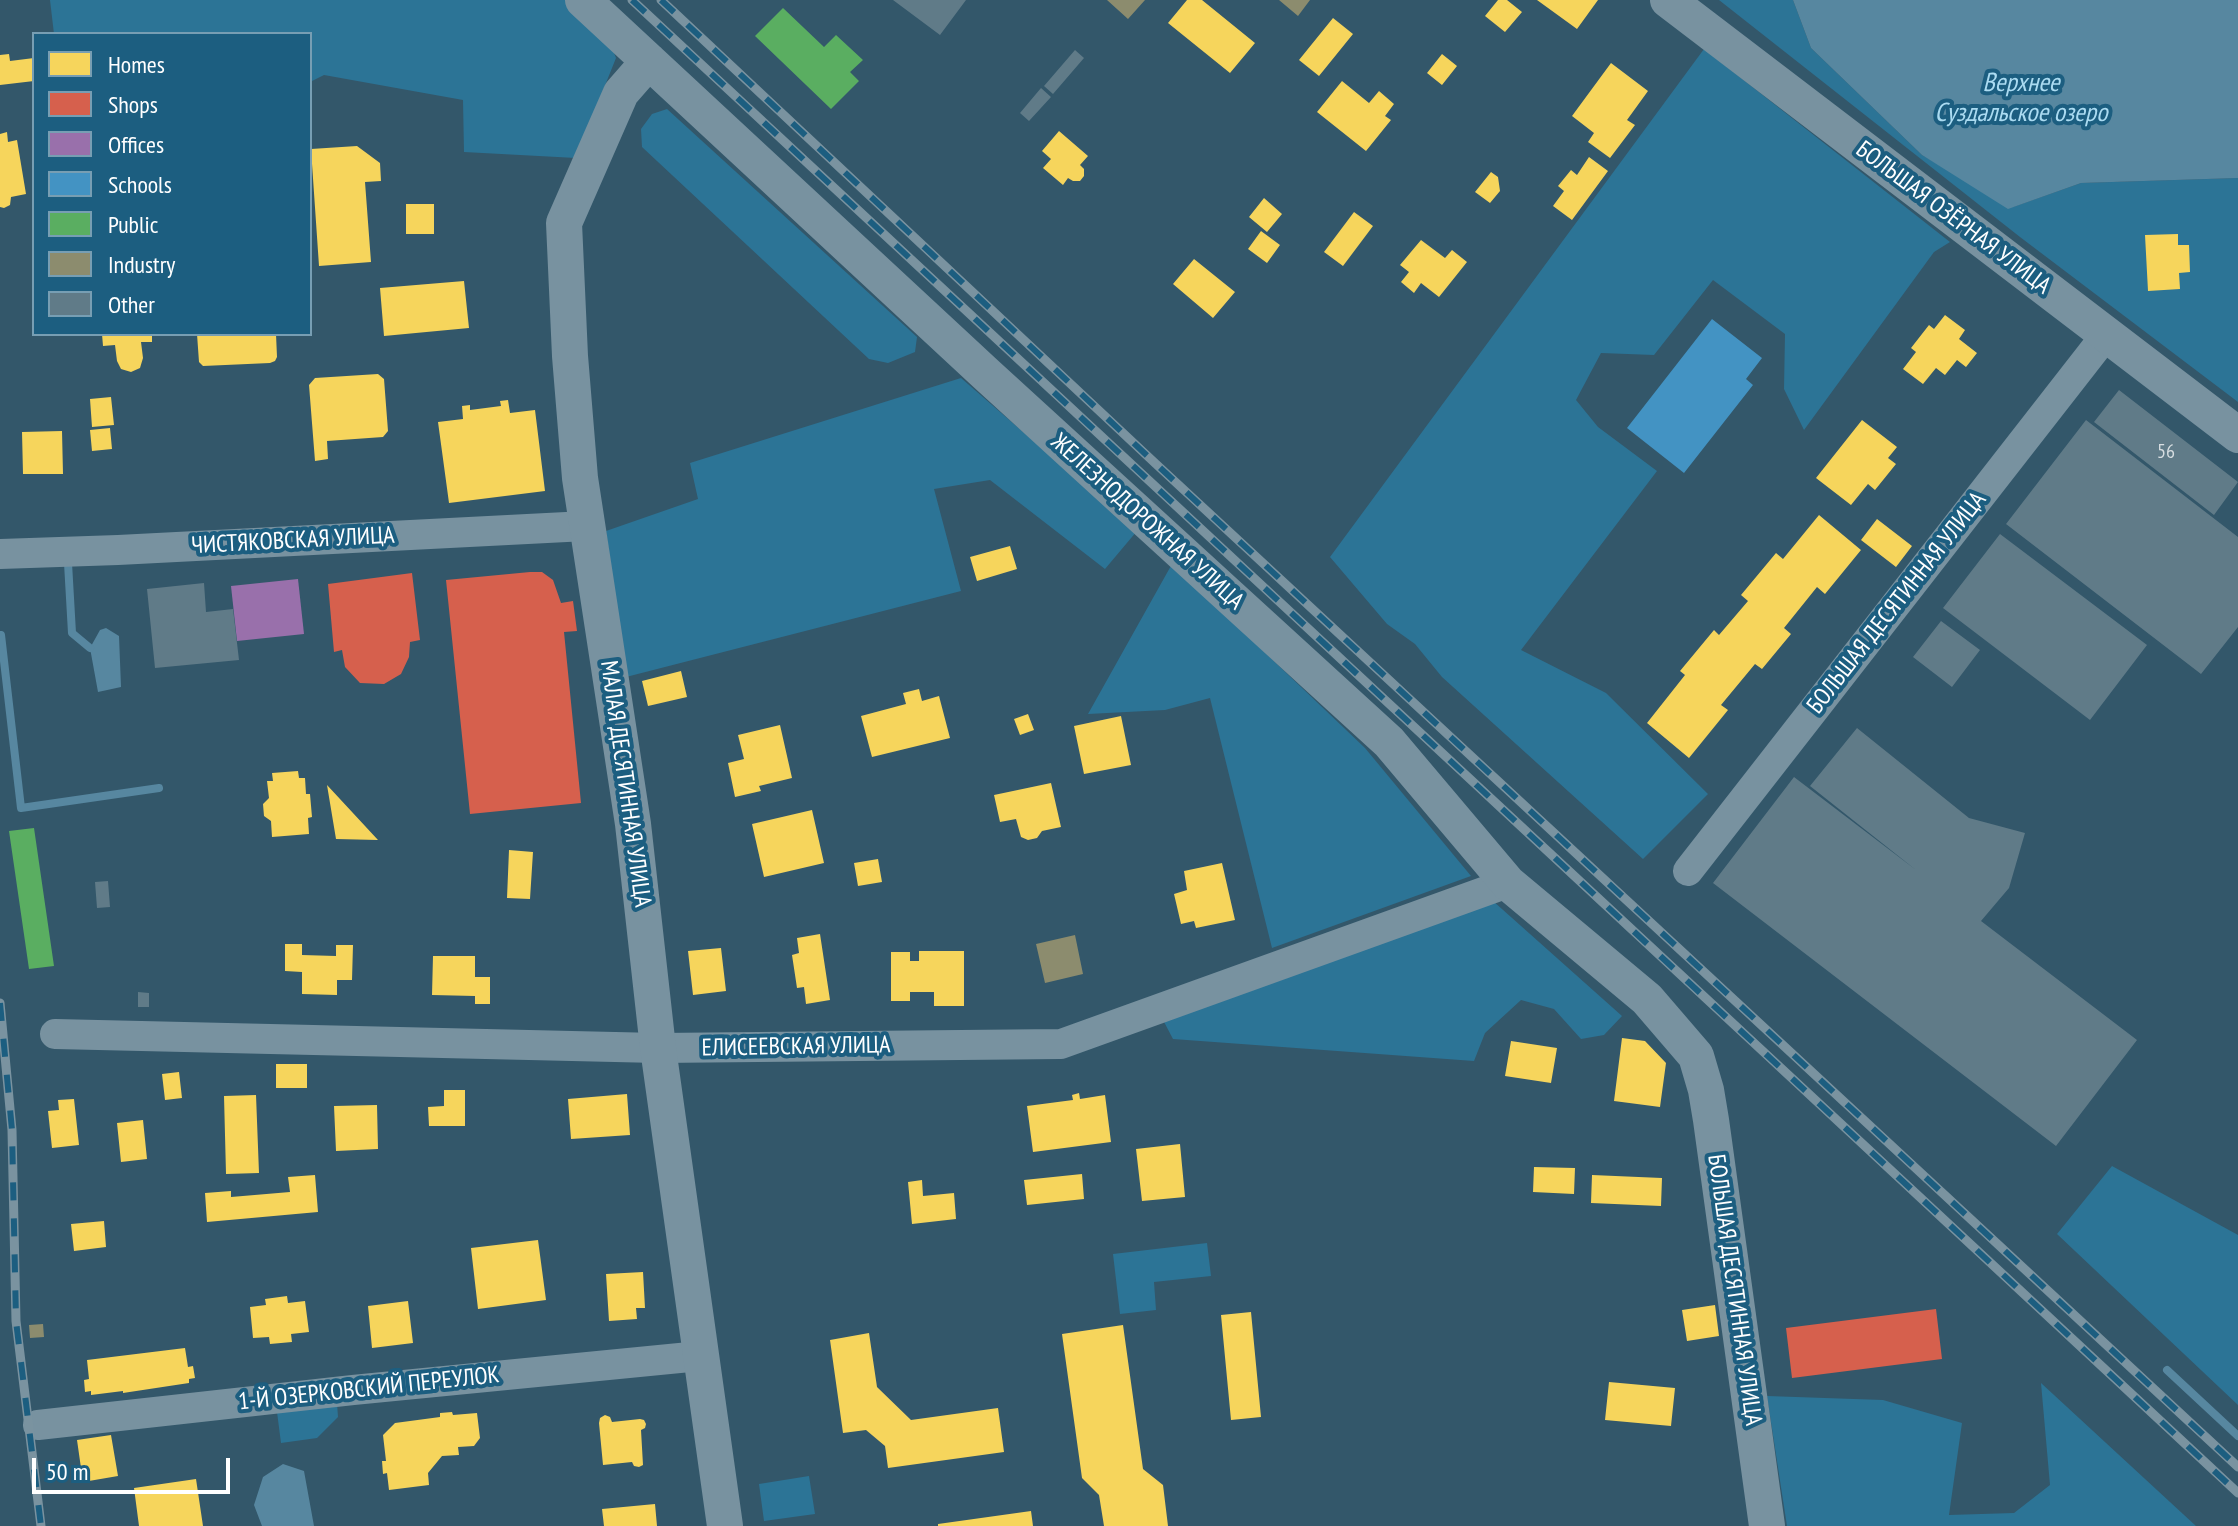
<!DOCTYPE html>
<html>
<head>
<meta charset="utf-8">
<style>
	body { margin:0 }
	#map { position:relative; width:2238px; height:1526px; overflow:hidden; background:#33576a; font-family:"PT Sans Narrow",sans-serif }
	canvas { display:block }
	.legend { position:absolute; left:32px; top:32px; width:280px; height:304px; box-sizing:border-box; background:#1c5e80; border:2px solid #779eb3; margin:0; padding:10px 14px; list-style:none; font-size:24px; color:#fff }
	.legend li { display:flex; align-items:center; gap:16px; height:40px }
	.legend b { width:40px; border:2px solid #779eb3 }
	.scale { position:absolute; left:32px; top:1458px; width:198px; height:36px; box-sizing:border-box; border:4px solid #fff; border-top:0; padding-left:10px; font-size:24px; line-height:28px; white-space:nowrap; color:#fff; -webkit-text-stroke:6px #1c5e80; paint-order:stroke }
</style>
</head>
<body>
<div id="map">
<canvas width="2238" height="1526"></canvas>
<ul class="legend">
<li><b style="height:22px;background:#f6d55c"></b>Homes</li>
<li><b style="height:22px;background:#d6604d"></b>Shops</li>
<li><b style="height:22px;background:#9970ab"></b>Offices</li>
<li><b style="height:22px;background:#4393c3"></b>Schools</li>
<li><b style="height:22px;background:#5aae61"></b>Public</li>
<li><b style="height:22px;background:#8c8c6e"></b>Industry</li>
<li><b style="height:22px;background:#607b88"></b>Other</li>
</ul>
<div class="scale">50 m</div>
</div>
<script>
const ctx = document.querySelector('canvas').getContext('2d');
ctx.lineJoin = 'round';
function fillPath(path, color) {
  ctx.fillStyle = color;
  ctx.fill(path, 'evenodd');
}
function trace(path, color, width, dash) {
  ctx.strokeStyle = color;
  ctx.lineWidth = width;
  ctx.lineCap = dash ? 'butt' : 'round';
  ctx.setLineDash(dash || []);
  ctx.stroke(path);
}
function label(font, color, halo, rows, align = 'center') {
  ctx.font = font + ' "PT Sans Narrow",sans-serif';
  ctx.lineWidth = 8;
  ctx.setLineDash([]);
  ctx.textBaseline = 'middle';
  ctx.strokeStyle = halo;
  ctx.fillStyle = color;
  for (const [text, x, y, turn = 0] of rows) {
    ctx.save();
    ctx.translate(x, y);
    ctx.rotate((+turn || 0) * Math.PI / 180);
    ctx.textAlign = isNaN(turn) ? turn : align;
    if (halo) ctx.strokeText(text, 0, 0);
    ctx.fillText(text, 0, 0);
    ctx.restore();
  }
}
fillPath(new Path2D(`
	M50,0H571L607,34L616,58L576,158L464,152L463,100L324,75L310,82V34H54Z
	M1719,0H1793L1811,48L1922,155L2013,207L2081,183L2238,178V402L2020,237Z
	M1704,49L1950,242L1934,252L1804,430L1784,389L1785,334L1713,280L1654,355L1601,353L1576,400L1598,427L1657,471L1521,650L1606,693L1708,794L1643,859L1442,677L1415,644L1387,624L1330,557Z
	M667,109L917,337L915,352L888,363L869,359L642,147L641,129L652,114Z
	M961,378L1137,531L1105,569L990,480L934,489L961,591L626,677L606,531L698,499L690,463Z
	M1172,564L1365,748L1471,876L1272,948L1210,698L1165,710L1088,714Z
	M1493,901L1622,1016L1604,1035L1581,1039L1554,1009L1521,1000L1485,1033L1474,1061L1173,1039L1163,1020Z
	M2112,1166L2238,1235V1405L2057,1234Z
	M1207,1243L1211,1276L1154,1282L1156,1310L1120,1314L1113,1254Z
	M2041,1383L2196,1526H1787L1767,1396L1883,1400L1962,1423L1949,1515L2014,1513L2050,1485Z
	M337,1403L338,1417L317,1438L281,1443L277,1412Z
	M809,1476L815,1514L764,1521L759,1484Z`), '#2c7496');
fillPath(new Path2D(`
	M1793,0H2238V178L2081,183L2008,209L1922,155L1811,48Z
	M106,628L119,636L121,687L98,692L90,648L100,630Z
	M283,1464L304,1471L314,1526H262L254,1505L263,1477Z`), '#5787a0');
fillPath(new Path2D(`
	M1187,0H1202L1255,43L1230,73L1168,23Z
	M1498,0H1507L1522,12L1505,32L1485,16Z
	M1537,0H1598L1577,29Z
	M1333,18L1353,34L1319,76L1299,60Z
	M9,54L10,61L34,58V81L0,85V55Z
	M1442,54L1457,66L1442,85L1427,73Z
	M1611,63L1648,91L1627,120L1635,125L1610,158L1588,142L1594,133L1572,116Z
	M1342,81L1369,103L1379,91L1394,104L1385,116L1391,120L1366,151L1317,112Z
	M1059,131L1088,156L1080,165L1084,169V176L1080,181H1073L1068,178L1063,185L1043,168L1051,159L1042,151Z
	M7,132L8,142L17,140L26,194L11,197L10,205L4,208L0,207V134Z
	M357,146L380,163L381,181L365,182L371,262L319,266L311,149Z
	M1589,157L1608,171L1572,220L1553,206L1564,191L1558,186L1571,170L1577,175Z
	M1491,172L1498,177L1500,191L1490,203L1475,192Z
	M1264,198L1282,214L1267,232L1249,217Z
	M406,204H434V234H406Z
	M1354,212L1373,226L1343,266L1324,252Z
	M1261,231L1280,245L1267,263L1248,249Z
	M2178,234V245H2189L2190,272L2179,273L2180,289L2148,291L2145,235Z
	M1421,240L1445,258L1452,250L1467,262L1439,297L1421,283L1414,293L1401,282L1409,272L1400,265Z
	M1194,259L1235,292L1213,318L1173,284Z
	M464,281L469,328L384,336L380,288Z
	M1945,315L1965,330L1959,339L1977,353L1966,367L1957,360L1945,375L1936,368L1923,384L1903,369L1916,352L1911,348L1929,325L1934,329Z
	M102,334H152V342H141L143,358L140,368L131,372L121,369L117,361L115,345L103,346Z
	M197,334H276L277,357L275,361L270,363L203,366L199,362Z
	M378,374L384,379L388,431L383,437L327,441L328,459L315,461L309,385L315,378Z
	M111,397L114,425L92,427L90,399Z
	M508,400L510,413L535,410L545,491L449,503L438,422L463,419L462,406L470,405V410L501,406L500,401Z
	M1862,420L1897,447L1888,458L1896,464L1875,490L1868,484L1851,505L1816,478Z
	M110,428L112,449L92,451L90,430Z
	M62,431L63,474H23L22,432Z
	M1819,515L1861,550L1825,594L1817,587L1784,628L1791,634L1762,669L1755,664L1721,705L1728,710L1689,758L1647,723L1685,675L1680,671L1714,630L1719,635L1748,601L1741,595L1776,553L1783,559Z
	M1877,519L1912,546L1896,567L1861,540Z
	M1010,546L1017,569L977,581L970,557Z
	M681,671L687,697L648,706L642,681Z
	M919,689L922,701L939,696L950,738L872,757L861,716L906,704L903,693Z
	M1028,714L1034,730L1020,735L1014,719Z
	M1121,716L1131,765L1084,774L1074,726Z
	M780,725L792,778L759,786L761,791L735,797L728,763L744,759L738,735Z
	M298,771L299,778H305L306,794H310L312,817L308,818L309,834L272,837L271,821L264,816L263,804L269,798L267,781H273L272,773Z
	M1051,783L1061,827L1042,831L1037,838L1028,840L1021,837L1016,819L1000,822L994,795Z
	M327,785L378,840L336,839Z
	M812,810L824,863L764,877L752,824Z
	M509,850L533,852L530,899L507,898Z
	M878,859L882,882L858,886L854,863Z
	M1222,863L1235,920L1196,928L1194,921L1181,924L1174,894L1187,890L1184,871Z
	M820,934L830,1000L806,1004L804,987L797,988L792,955L799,953L797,938Z
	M285,944H302V955L336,956V945H353L352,980H337V995L302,994V972L285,971Z
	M721,948L726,991L693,995L688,951Z
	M919,951H964V1006H934V992H910V1001H891V952H910V961H919Z
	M433,956H475V977H490V1004H475V996L432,995Z
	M1622,1038L1645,1041L1666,1063L1660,1107L1614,1101Z
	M1511,1041L1557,1048L1551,1083L1505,1076Z
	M276,1064H307V1088H276Z
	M179,1072L182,1098L165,1100L162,1074Z
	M444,1090H465V1126H429L428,1107L444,1106Z
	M1079,1093L1080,1099L1105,1095L1111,1142L1033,1152L1027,1106L1073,1100L1072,1095Z
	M627,1094L630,1135L571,1139L568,1099Z
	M256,1095L259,1173L226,1174L224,1096Z
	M74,1099L79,1145L52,1148L48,1111L59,1110L58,1100Z
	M377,1105L378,1149L336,1151L334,1106Z
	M143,1120L147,1159L121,1162L117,1123Z
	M1180,1144L1185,1197L1142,1201L1136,1149Z
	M1534,1167L1575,1168L1574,1194L1533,1192Z
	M1082,1174L1084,1199L1027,1205L1024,1180Z
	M315,1175L318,1212L207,1222L205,1193L231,1191V1197L290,1192L288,1177Z
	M1592,1175L1662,1178L1661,1206L1591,1203Z
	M922,1180L923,1196L954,1193L956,1219L912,1224L908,1182Z
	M104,1221L106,1247L74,1251L71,1224Z
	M538,1240L546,1300L478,1309L471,1248Z
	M643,1272L645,1308H636L637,1319L609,1321L606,1274Z
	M287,1296L288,1303L305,1301L309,1332L291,1334L292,1342L270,1344L269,1337L253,1338L250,1307L266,1305L265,1299Z
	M408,1301L413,1343L372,1348L368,1306Z
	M1715,1305L1719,1336L1687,1341L1682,1310Z
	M1251,1312L1261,1417L1231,1420L1221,1315Z
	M1123,1325L1143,1469L1163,1485L1168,1526H1104L1099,1495L1082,1478L1062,1334Z
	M869,1333L877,1387L911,1420L998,1408L1004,1452L888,1468L885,1446L866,1430L843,1433L830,1340Z
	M185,1348L188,1367L193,1366L195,1378L189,1379V1383L123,1393V1391L91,1395V1391L85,1392L84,1380L89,1379L87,1360Z
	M1609,1382L1675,1388L1671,1426L1605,1420Z
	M452,1412L453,1415L477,1413L480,1438L474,1446L458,1447L459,1455L442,1456L428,1473L429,1485L389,1490L387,1473L383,1474L382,1461H386L383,1435L395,1423L440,1417V1413Z
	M605,1415L610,1417L612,1422L640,1419L644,1420L646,1424L645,1428L641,1430L643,1465L639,1467L634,1466L632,1462L603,1465L599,1423L600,1418Z
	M111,1435L118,1476L83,1482L77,1440Z
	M196,1479L203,1526H139L134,1488Z
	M655,1504L657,1526H604L602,1509Z
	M1031,1511L1033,1526H938V1524Z`), '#f6d55c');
fillPath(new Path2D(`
	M530,572H542L553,580L561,603L573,601L577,631L564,632L581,803L470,814L446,580Z
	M412,573L420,640L410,642L409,657L401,674L384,684L360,683L345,667L342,650L334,652L328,584Z
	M1936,1309L1942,1359L1792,1378L1786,1328Z`), '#d6604d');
fillPath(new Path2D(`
	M298,579L304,634L237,641L231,586Z`), '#9970ab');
fillPath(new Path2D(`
	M1712,319L1762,358L1746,379L1753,385L1684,473L1627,428Z`), '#4393c3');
fillPath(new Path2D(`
	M783,8L824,47L836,35L863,60L850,72L859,81L831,109L755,36Z
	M34,828L54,966L29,969L9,831Z`), '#5aae61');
fillPath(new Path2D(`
	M1107,0H1145L1128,19Z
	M1279,0H1310L1298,16Z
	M1075,935L1083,974L1045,983L1036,944Z
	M43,1324L44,1337L30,1338L29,1325Z`), '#8c8c6e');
trace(new Path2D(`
	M68,563L72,633L90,648
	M1,635L21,808L159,788
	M2167,1370L2238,1436`), '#5787a0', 8);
fillPath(new Path2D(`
	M893,0H966L940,35Z
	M1075,50L1084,58L1053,94L1044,86Z
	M1041,88L1051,97L1029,121L1020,113Z
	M2119,390L2238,482L2214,515L2094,422Z
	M2086,420L2238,537V627L2201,674L2006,524Z
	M2000,534L2147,645L2090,720L1943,608Z
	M204,583L206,612L233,609L239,660L155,668L147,589Z
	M1941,621L1980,650L1952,687L1913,657Z
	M1857,728L1969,818L2025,833L2009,888L1981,921L2137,1040L2056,1146L1713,883L1794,777L1916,870L1810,786Z
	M108,881L110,907L97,908L95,882Z
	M138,992L149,993V1007H138Z`), '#607b88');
trace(new Path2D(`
	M0,554L118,550L586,526
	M1688,871L2106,335
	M55,1034L658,1048L1061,1044L1508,883
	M38,1425L353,1390L700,1356`), '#7892a0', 30);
trace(new Path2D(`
	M583,0L986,374L1389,742L1508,883L1647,999L1696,1056L1706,1090L1711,1120L1767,1526
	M1668,0L2238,435
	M649,61L621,93L564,223L570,356L580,478L633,824L658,1048L725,1526`), '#7892a0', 36);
const rail = new Path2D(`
	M632,0L2238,1493
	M661,0L1156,464L2238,1467
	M0,1003L12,1130L16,1321L41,1526`);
trace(rail, '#7a93a0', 9);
trace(rail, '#1c5e80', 6, [18]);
label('20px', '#d7dee1', null, [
	["56",2166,452]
]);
label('24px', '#fff', '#1c5e80', [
	["БОЛЬШАЯ ОЗЁРНАЯ УЛИЦА",1953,218,37],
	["ЖЕЛЕЗНОДОРОЖНАЯ УЛИЦА",1147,522,42],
	["ЧИСТЯКОВСКАЯ УЛИЦА",293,541,-3],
	["БОЛЬШАЯ ДЕСЯТИННАЯ УЛИЦА",1897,603,-52],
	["МАЛАЯ ДЕСЯТИННАЯ УЛИЦА",625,784,82],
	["ЕЛИСЕЕВСКАЯ УЛИЦА",796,1047,-1],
	["БОЛЬШАЯ ДЕСЯТИННАЯ УЛИЦА",1734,1290,82],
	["1-Й ОЗЕРКОВСКИЙ ПЕРЕУЛОК",369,1389,-6]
]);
label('italic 26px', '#abdbf1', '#1c5e80', [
	["Верхнее",2021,84],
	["Суздальское озеро",2021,114]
]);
</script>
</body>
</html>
